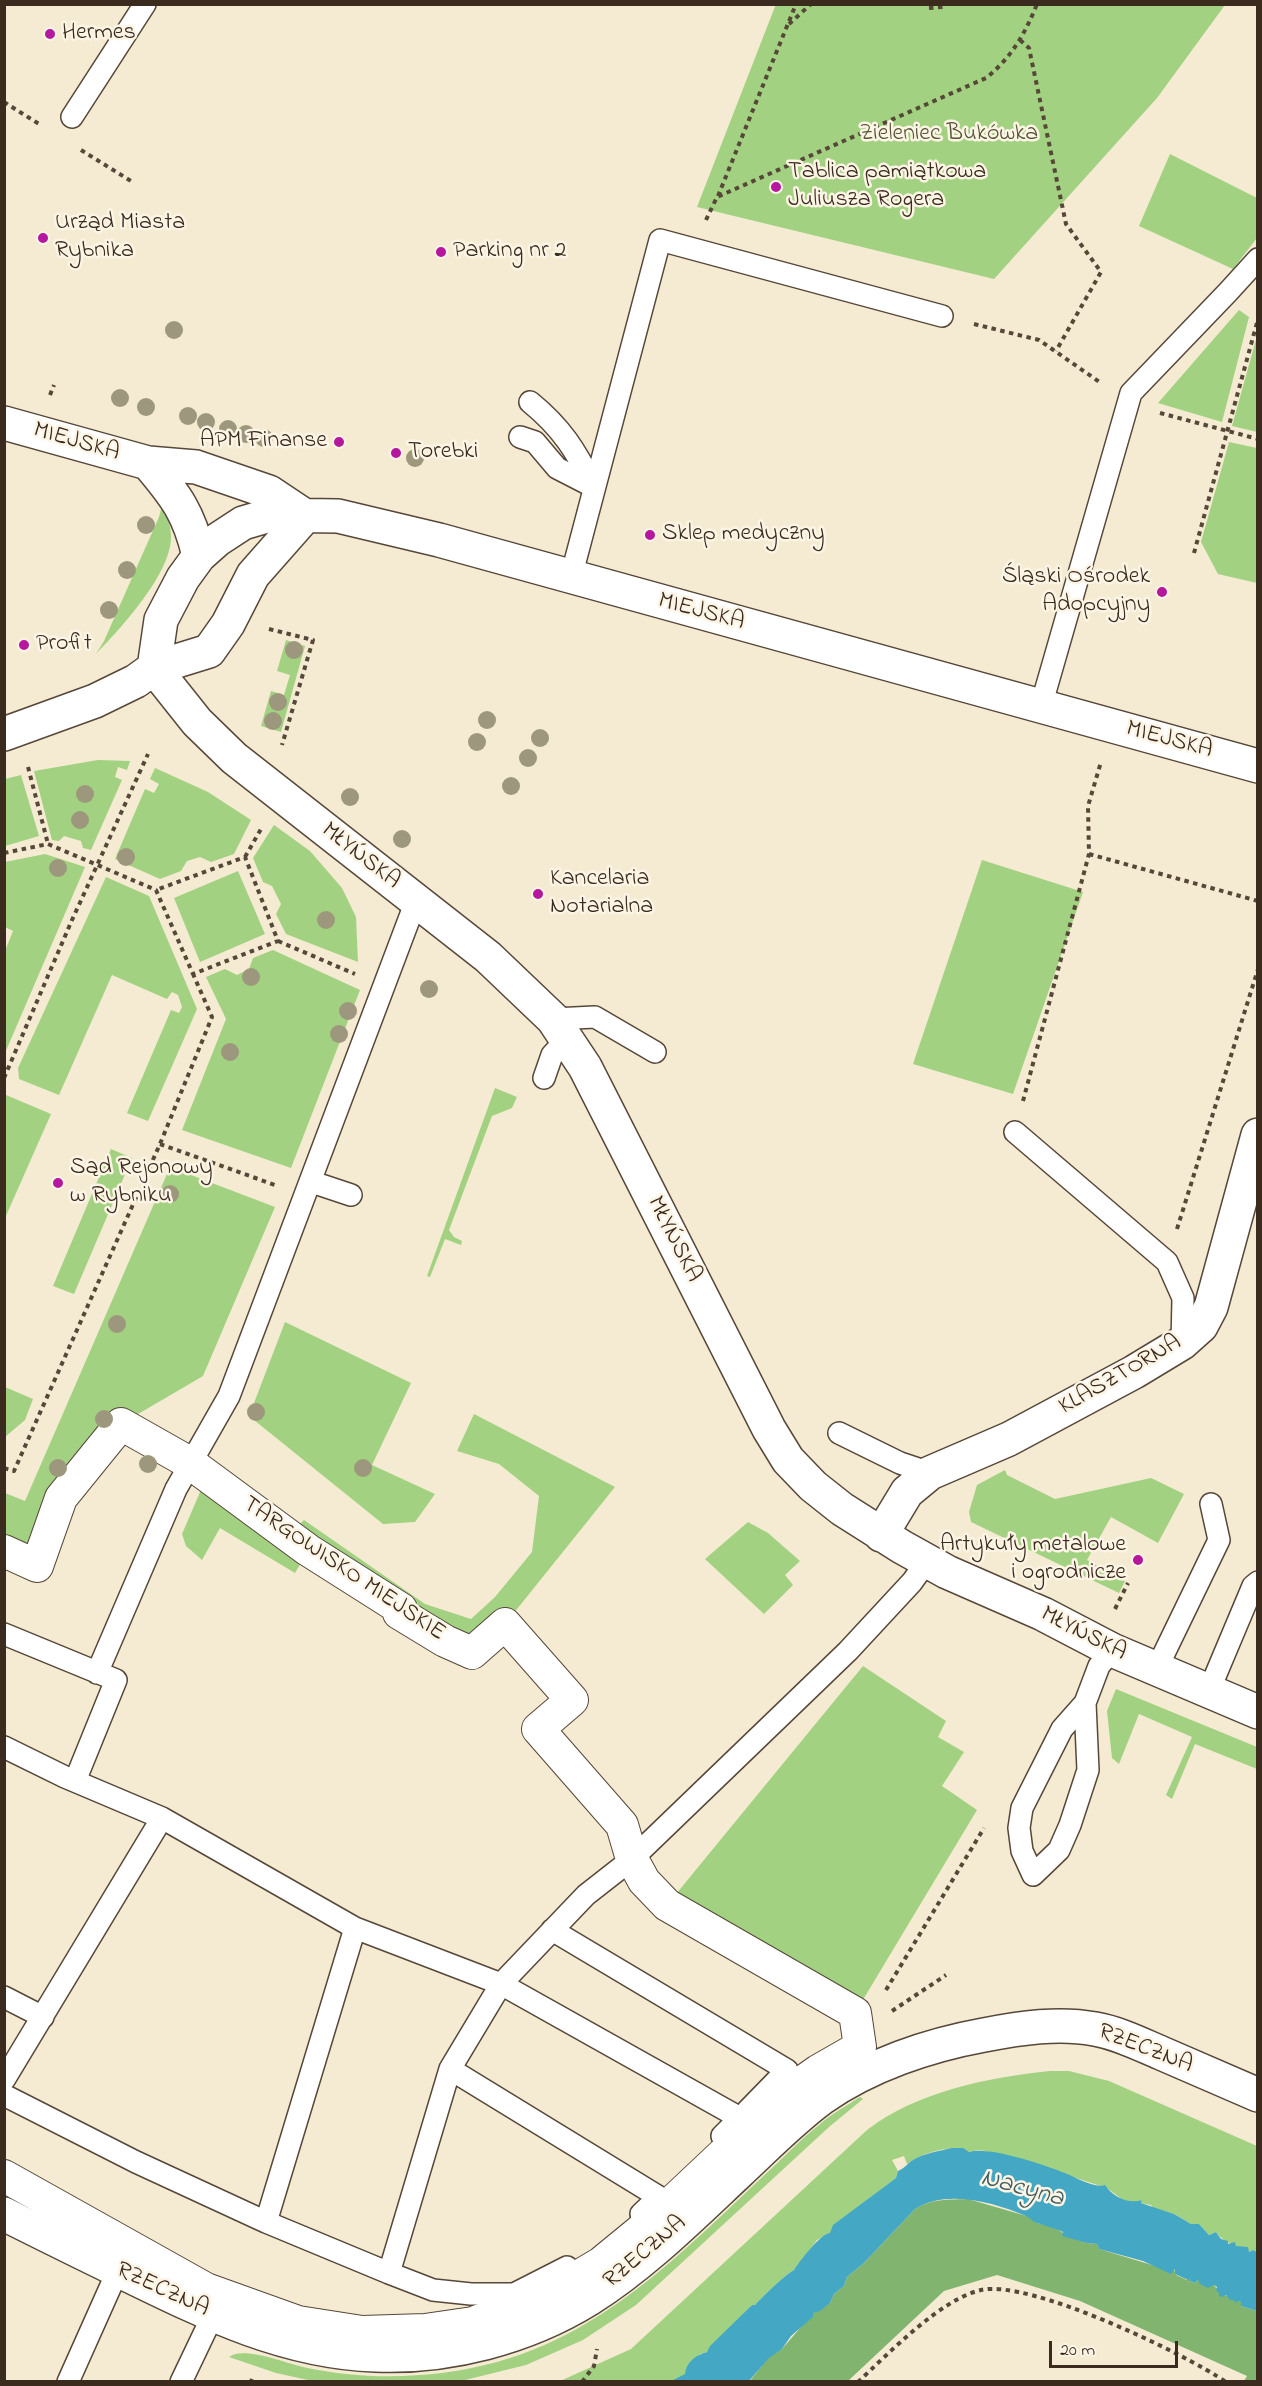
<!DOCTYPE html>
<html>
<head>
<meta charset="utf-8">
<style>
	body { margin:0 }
	#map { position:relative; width:1262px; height:2386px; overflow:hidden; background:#f4ebd2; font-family:"Indie Flower",sans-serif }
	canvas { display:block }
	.frame { position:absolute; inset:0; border:6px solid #3b2a1e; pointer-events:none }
	.scale { position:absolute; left:1049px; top:2341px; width:129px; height:27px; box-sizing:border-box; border:3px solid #3b2a1e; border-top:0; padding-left:8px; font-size:18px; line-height:21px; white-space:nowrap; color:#3b2a1e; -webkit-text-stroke:4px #fcf5e5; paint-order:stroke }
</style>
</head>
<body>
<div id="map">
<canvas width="1262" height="2386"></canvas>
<div class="frame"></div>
<div class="scale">20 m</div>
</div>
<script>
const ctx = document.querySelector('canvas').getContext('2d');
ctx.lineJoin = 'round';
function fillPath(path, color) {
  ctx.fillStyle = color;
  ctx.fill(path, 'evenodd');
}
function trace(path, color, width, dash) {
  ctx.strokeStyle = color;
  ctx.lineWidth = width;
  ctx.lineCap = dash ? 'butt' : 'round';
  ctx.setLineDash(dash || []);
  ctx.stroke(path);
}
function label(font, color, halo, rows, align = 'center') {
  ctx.font = font + ' "Indie Flower",sans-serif';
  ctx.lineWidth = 5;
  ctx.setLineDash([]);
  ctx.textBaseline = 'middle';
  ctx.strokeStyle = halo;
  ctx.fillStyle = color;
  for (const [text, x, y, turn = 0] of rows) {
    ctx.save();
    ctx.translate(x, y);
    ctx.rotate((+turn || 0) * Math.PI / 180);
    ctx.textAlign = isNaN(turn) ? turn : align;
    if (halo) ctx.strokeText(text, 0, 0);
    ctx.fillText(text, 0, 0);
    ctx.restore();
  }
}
fillPath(new Path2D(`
	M776,4H1225V5L1157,98L994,279L697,207Z
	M1170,154L1257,198V238L1233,269L1139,226Z
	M1239,310L1249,317L1222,422L1158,403Z
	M1257,336V432L1232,426Z
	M1229,442L1257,448V583L1218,574L1201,542Z
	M162,506C167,515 171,526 171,537C171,574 121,628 96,654L104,641L159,517Z
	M286,640L305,646L281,732L261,726L271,691L284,695L290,675L277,671Z
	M98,760L130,761L127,770L118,767L115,777L122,780L91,850L83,848L81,841L64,836L59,841L52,840L34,771Z
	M155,768L208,792L251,820L234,854L211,862L200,857L187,861L181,871L160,879L115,859L145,789L154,793L159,784L150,779Z
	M21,775L39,836L5,846V779Z
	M274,825L310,851L342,888L356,917L358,962L286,934L276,914L281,904L272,886L263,882L253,858Z
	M45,854L85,867L5,1053V951L13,931L5,927V862Z
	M982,860L1083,892L1013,1094L913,1064Z
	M238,871L265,934L200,962L174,898Z
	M106,877L149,896L197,1009L148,1121L127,1113L171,1010L179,1013L182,1007L178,995L172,992L167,999L112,975L59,1095L19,1079L18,1068Z
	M273,950L360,990L291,1168L182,1130L226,1019L206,977L225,969L237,975L249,969L253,958Z
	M495,1088L517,1097L512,1108L492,1116L449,1230L454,1237L462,1241L461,1245L445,1239L430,1277L427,1276Z
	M6,1095L51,1114L5,1218L4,1099Z
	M111,1149L132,1158L74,1294L53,1286Z
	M170,1167L275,1207L203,1376L121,1424L37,1566L5,1551V1493L25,1501Z
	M285,1322L411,1383L372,1465L435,1494L415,1522L383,1524L249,1416Z
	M5,1387L33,1399L25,1420L5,1437Z
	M474,1414L615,1487L505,1624L472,1653L308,1551L295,1573L220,1528L202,1560L186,1546L182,1534L207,1476L288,1535L304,1520L425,1604L471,1619L495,1597L532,1552L539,1496L499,1464L457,1451Z
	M1005,1470L1007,1475L1055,1499L1151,1478L1184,1494L1158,1543L1111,1517L1087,1560L1125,1581L1119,1593L971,1522L969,1512L977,1485Z
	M748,1522L768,1533L800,1561L785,1575L793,1585L764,1614L705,1559Z
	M863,1666L946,1721L938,1737L964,1752L942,1786L977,1810L855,2013L667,1905Z
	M1116,1689L1257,1747V1769L1195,1744L1172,1799L1166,1795L1192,1737L1139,1714L1119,1764L1112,1758L1107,1711Z
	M1050,2071H1069L1109,2081L1257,2146V2252L1253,2250L1249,2252C1237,2245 1224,2244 1216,2232L1209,2235L1199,2224H1191L1174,2214L1153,2208L1151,2205L1141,2203L1142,2200L1132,2203L1123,2200L1107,2188L1001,2154C989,2155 985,2147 969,2152C953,2143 922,2153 907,2164L904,2156L892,2160L898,2171L896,2178L834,2225L831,2233L817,2240L794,2270C786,2274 762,2297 755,2305H752L707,2352L700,2354L693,2361L685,2375L671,2381L558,2382L631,2349L867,2130C916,2092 989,2077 1050,2071Z
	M860,2097L863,2099L829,2127L636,2305L583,2340L526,2365L461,2381L317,2382L276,2373L229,2357C244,2346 285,2363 303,2367C367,2381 434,2379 497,2362C611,2330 688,2246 772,2168C787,2154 802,2138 819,2125C831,2114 846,2106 860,2097Z`), '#a2d281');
fillPath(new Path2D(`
	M968,2199L1030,2217L1037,2223L1054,2227L1063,2233V2235L1087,2243L1097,2244L1099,2249L1152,2265L1174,2269L1176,2275L1187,2280L1188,2277L1190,2278V2281L1195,2283L1198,2280L1210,2286L1214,2285L1220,2293L1241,2302V2306L1257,2311V2381H1244L1247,2376L1080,2301L997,2275L944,2291L848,2381L749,2382L769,2357L782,2349L813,2313L830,2303L834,2294L844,2286L847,2277L864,2263L915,2209C933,2198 949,2200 968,2199Z`), '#81b46f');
fillPath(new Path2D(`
	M952,2148H963L969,2152C988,2146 1042,2164 1062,2172C1074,2176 1094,2189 1105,2185C1114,2198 1129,2204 1142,2200L1141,2203L1174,2214L1191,2224H1199L1209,2235L1216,2232L1221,2239L1228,2241V2244L1235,2242L1236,2246L1248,2247L1249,2252L1253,2250L1257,2252V2311L1241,2306V2302L1238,2301L1236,2303L1234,2300H1230L1226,2295L1222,2297L1219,2296V2293L1216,2290L1217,2287L1214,2285L1208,2288L1200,2284L1198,2280L1195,2283L1190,2281V2278L1188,2280L1175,2274V2269L1171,2274L1143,2261L1099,2249L1097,2244L1087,2243L1062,2236L1063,2232C1054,2228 1046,2226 1037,2223C1032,2221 1030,2218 1026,2216C993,2202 947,2189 915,2209L864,2263L847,2277L844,2286L834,2294L830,2303L820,2311L813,2313V2317L791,2336L782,2349L769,2358L749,2381H671L685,2374C686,2362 696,2355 707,2352L710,2346L752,2305H755C762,2297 786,2274 794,2270C800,2261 820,2234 830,2233L833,2225L896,2178L898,2171C907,2167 907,2163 913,2160C925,2153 939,2151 952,2148Z`), '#44a8c4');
const service = new Path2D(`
	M72,117L145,4
	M520,437L535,442L557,468L594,487C576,451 562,428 530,402
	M571,577L660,240L942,316
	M1041,706L1131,393L1228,292L1258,259
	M553,1019L595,1017L655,1052
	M544,1078L552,1055L567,1039
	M1015,1132L1167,1262L1183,1298L1182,1343
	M312,1182L351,1195
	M839,1433L900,1463L930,1473
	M4,1634L116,1680L75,1781
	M1156,1670L1219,1540L1211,1504
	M97,1673L176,1489L229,1396L416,901
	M1208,1693L1253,1586L1258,1582
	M1085,1703L1088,1770L1070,1825L1059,1850L1033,1875L1022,1851L1019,1828L1022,1808L1062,1729L1085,1703L1099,1666L1112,1650
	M4,1747L65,1777L162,1818L355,1928L501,1984L586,1895L632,1859L848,1651L912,1582L927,1561
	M552,1930L787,2070L747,2111
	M4,1997L43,2017
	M450,2069L659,2197L641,2214
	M4,2080L162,1818
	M4,2095L136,2162L266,2222L389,2273L450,2069L501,1984L740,2118L722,2136
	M266,2222L355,1928
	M389,2273L433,2290L471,2294H514L567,2267
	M68,2382L118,2270
	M181,2382L213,2315`);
const pedestrian = new Path2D(`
	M4,1551L37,1566L61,1498L121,1424L190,1463L308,1550L401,1609L399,1613L445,1641L472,1653L505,1624L572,1700L538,1729L622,1825L632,1859L644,1881L667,1905L855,2013L860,2047L818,2071L791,2090L651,2222L601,2263L547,2295L473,2323L425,2330L362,2332L298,2322L206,2289L4,2176`);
const minor = new Path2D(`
	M154,668L197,722L234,758L488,957L553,1019L585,1067L769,1429L788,1460L813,1486L842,1509L902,1547L947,1572L1043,1614L1112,1650L1258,1712
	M881,1535L907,1492L930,1473L1009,1439L1134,1372L1182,1343L1201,1326L1211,1307L1258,1135
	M4,2214C46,2235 88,2256 130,2276C208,2314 286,2352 375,2355C448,2358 526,2338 589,2299C643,2265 691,2217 738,2173C766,2147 792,2120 822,2098C869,2065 929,2045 984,2035C1020,2028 1059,2022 1095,2029C1118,2033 1140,2044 1161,2053C1193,2067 1225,2081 1258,2095`);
const tertiary = new Path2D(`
	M4,423L148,463L196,467L269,492L305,516
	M148,463C176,496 189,513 199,556
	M154,668L161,620L183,578L199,556L217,540L243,523L270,515L338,516L439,540L1258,766
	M4,734L95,701L136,681L154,668L209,651L228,624L253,575L305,516`);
trace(service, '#574739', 24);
trace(pedestrian, '#574739', 34);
trace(minor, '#574739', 36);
trace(tertiary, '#574739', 36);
trace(new Path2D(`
	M929,8L943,7L947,4
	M789,24L811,4
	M1020,40L1029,48L1066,224L1101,272L1056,351
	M4,102L39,124
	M81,150L131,181
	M718,196L796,4
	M706,220L717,197L986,78C1011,58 1025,34 1037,4
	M974,324L1039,340L1101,383
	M50,395L54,385
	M1160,413L1258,439
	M1194,553L1258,319
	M269,629L313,640L282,745
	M28,767L48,844
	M4,853L48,844L156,890L193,974L278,941L245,857L156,890
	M1089,854L1258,901
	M245,857L261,829
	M278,941L355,974
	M4,1078L72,920L148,754
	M1023,1101L1089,854L1088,806L1101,762
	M160,1144L275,1185
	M1177,1229L1258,969
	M4,1468L14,1471L160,1144L212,1017L193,974
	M1115,1609L1128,1583
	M886,1990L984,1828
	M892,2011L946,1975
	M251,2382L252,2379
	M582,2382L594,2366L597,2349
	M858,2382C889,2353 941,2299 981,2290C1029,2279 1184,2353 1226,2382`), '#574739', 4, [4.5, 4.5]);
trace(service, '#fff', 21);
trace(pedestrian, '#fff', 32);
trace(minor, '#fff', 33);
trace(tertiary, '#fff', 33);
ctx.fillStyle = '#9d987d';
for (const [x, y] of [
	[174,330],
	[120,398],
	[146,407],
	[188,416],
	[206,422],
	[228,429],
	[246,434],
	[264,438],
	[415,458],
	[146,525],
	[127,570],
	[109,610],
	[294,650],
	[278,702],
	[487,720],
	[273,721],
	[540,738],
	[477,742],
	[528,758],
	[511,786],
	[85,794],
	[350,797],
	[80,820],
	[402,839],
	[126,857],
	[58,868],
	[326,920],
	[251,977],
	[429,989],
	[348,1011],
	[339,1034],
	[230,1052],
	[170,1194],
	[117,1324],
	[256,1412],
	[104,1419],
	[148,1464],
	[58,1468],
	[363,1468]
]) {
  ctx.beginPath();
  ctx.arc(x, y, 9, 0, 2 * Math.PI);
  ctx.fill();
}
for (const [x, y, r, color] of [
	[50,34,6,"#b5179e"],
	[776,187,6,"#b5179e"],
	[43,238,6,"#b5179e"],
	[441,252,6,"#b5179e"],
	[339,442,6,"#b5179e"],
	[396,453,6,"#b5179e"],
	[650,535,6,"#b5179e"],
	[1162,592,6,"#b5179e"],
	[24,645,6,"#b5179e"],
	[538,894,6,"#b5179e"],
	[58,1183,6,"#b5179e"],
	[1138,1560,6,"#b5179e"]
]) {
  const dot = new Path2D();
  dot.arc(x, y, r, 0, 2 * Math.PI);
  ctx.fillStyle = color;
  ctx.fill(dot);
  trace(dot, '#fcf5e5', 2);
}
label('24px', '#3b2a1e', '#fcf5e5', [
	["Hermes",62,34],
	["Tablica pamiątkowa",788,173],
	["Juliusza Rogera",788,201],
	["Urząd Miasta",55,224],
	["Rybnika",55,252],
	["Parking nr 2",453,252],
	["APM Finanse",327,442,"right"],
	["Torebki",408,453],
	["Sklep medyczny",662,535],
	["Śląski Ośrodek",1150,578,"right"],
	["Adopcyjny",1150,606,"right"],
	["Profit",36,645],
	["Kancelaria",550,880],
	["Notarialna",550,908],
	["Sąd Rejonowy",70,1169],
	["w Rybniku",70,1197],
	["Artykuły metalowe",1126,1546,"right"],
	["i ogrodnicze",1126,1574,"right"]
], 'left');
label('24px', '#555437', '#fcf5e5', [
	["Zieleniec Bukówka",949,135]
]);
label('24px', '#3b2a1e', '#fcf5e5', [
	["MIEJSKA",76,443,16],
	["MIEJSKA",701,613,15],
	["MIEJSKA",1169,741,15],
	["MŁYŃSKA",360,857,38],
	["MŁYŃSKA",673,1240,63],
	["KLASZTORNA",1121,1376,-30],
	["TARGOWISKO MIEJSKIE",343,1570,34],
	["MŁYŃSKA",1083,1635,27],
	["RZECZNA",1145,2050,21],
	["RZECZNA",646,2253,-40],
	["RZECZNA",162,2291,25]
]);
label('italic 26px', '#3f5c60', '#fcf5e5', [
	["Nacyna",1022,2190,15]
]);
</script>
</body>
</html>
